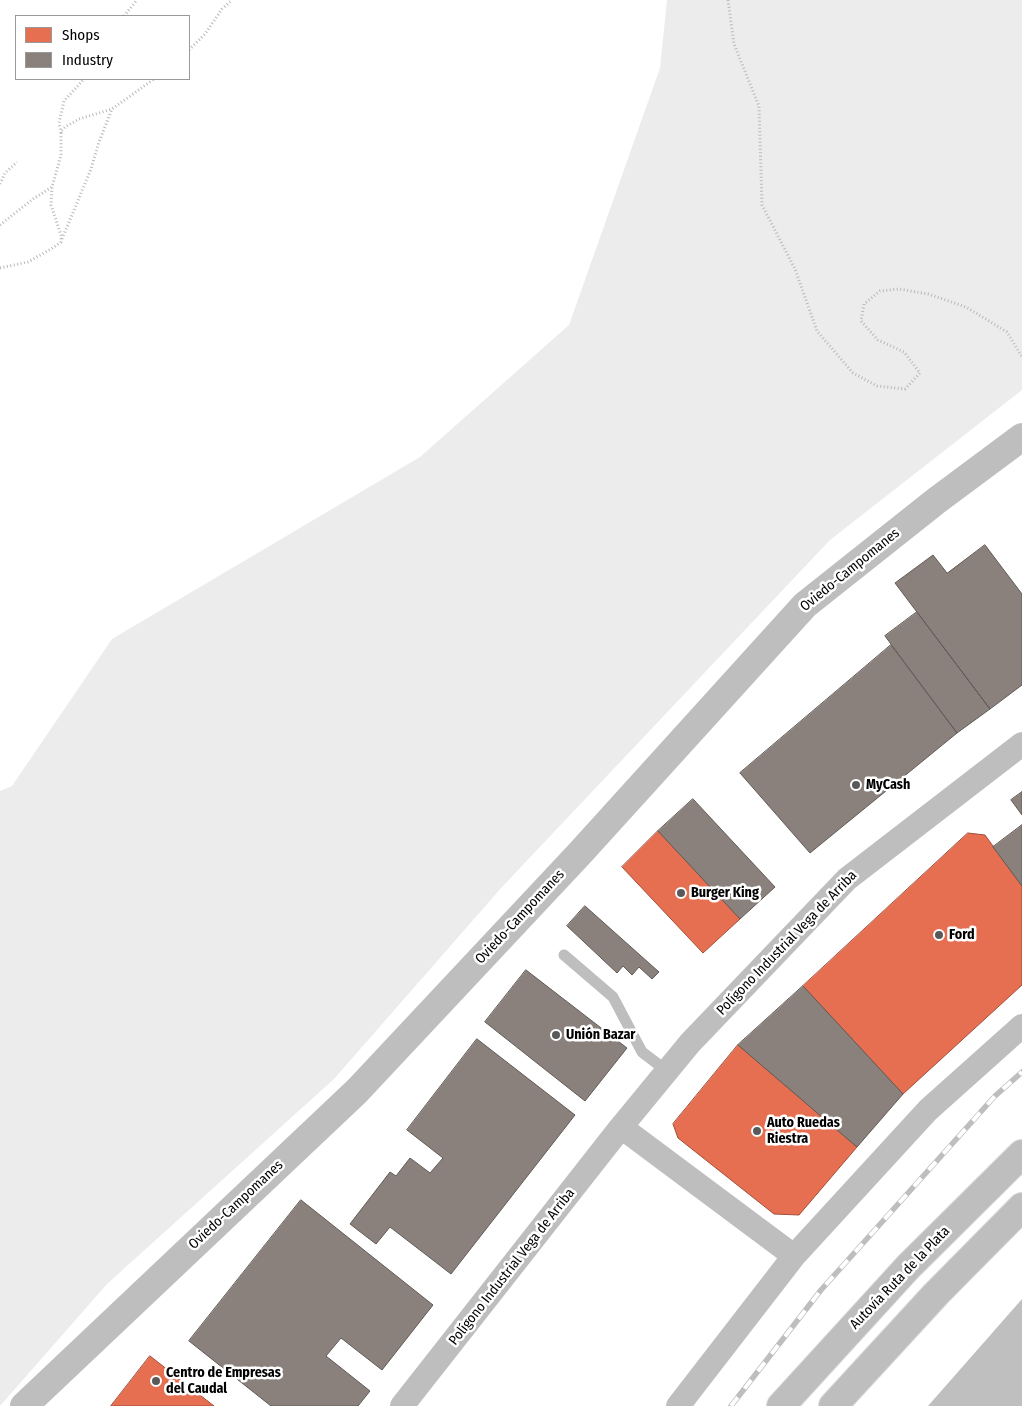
<!DOCTYPE html>
<html>
<head>
<meta charset="utf-8">
<style>
	body { margin:0 }
	#map { position:relative; width:1022px; height:1406px; overflow:hidden; background:#fff; font-family:"Fira Sans Condensed",sans-serif }
	canvas { display:block }
	.legend { position:absolute; left:15px; top:15px; width:175px; height:65px; box-sizing:border-box; background:#fff; border:1px solid #999; margin:0; padding:6px 9px; list-style:none; font-size:15px; color:#000 }
	.legend li { display:flex; align-items:center; gap:10px; height:25px }
	.legend b { width:25px; border:1px solid #999 }
</style>
</head>
<body>
<div id="map">
<canvas width="1022" height="1406"></canvas>
<ul class="legend">
<li><b style="height:14px;background:#e76f51"></b>Shops</li>
<li><b style="height:14px;background:#8a817c"></b>Industry</li>
</ul>
</div>
<script>
const ctx = document.querySelector('canvas').getContext('2d');
ctx.lineJoin = 'round';
function fillPath(path, color) {
  ctx.fillStyle = color;
  ctx.fill(path, 'evenodd');
}
function trace(path, color, width, dash) {
  ctx.strokeStyle = color;
  ctx.lineWidth = width;
  ctx.lineCap = dash ? 'butt' : 'round';
  ctx.setLineDash(dash || []);
  ctx.stroke(path);
}
function label(font, color, halo, rows, align = 'center') {
  ctx.font = font + ' "Fira Sans Condensed",sans-serif';
  ctx.lineWidth = 5;
  ctx.setLineDash([]);
  ctx.textBaseline = 'middle';
  ctx.strokeStyle = halo;
  ctx.fillStyle = color;
  for (const [text, x, y, turn = 0] of rows) {
    ctx.save();
    ctx.translate(x, y);
    ctx.rotate((+turn || 0) * Math.PI / 180);
    ctx.textAlign = isNaN(turn) ? turn : align;
    if (halo) ctx.strokeText(text, 0, 0);
    ctx.fillText(text, 0, 0);
    ctx.restore();
  }
}
fillPath(new Path2D(`
	M667,0H1022V390L830,540L502,887L334,1079L107,1284L0,1406V791L12,786L112,639L420,457L569,325L660,68Z`), '#ececec');
fillPath(new Path2D(`
	M1022,1299V1406H928Z`), '#bfbfbf');
const shops = new Path2D(`
	M658,831L740,919L703,953L622,867Z
	M968,833L985,835L1022,886V985L903,1094L803,986Z
	M738,1045L857,1147L799,1215L774,1214L678,1138L673,1124Z
	M150,1356L214,1406H111Z`);
fillPath(shops, '#e76f51');
trace(shops, '#a24e39', 1);
const industry = new Path2D(`
	M985,545L1022,594V685L990,709L895,583L933,555L947,573Z
	M917,612L990,709L957,733L885,636Z
	M891,645L957,733L810,853L740,773Z
	M1022,792V815L1011,800Z
	M693,799L775,887L740,919L658,831Z
	M1022,825V886L993,847Z
	M585,906L659,972L652,979L639,967L632,975L623,966L617,973L567,926Z
	M526,970L627,1048L585,1101L485,1022Z
	M803,986L903,1094L857,1147L738,1045Z
	M477,1039L575,1115L451,1274L390,1227L376,1244L350,1224L390,1172L396,1176L410,1158L430,1173L443,1158L407,1130Z
	M301,1200L433,1305L382,1370L341,1338L326,1356L370,1391L358,1406H271L189,1341Z`);
fillPath(industry, '#8a817c');
trace(industry, '#615a57', 1);
const motorway = new Path2D(`
	M781,1406L908,1267L1022,1154
	M833,1406L936,1294L1022,1207`);
trace(motorway, '#dbdbdb', 30);
trace(new Path2D(`
	M728,0L734,44L759,106L762,205L795,269L817,331L853,373L877,386L905,389L920,373L904,352L878,340L861,321L864,304L880,291L899,289L928,294L966,307L1007,332L1022,357
	M124,16L137,0
	M189,50L205,34L222,9L232,0
	M61,133L59,123L64,101L84,79
	M0,184L5,173L17,162
	M0,225L33,199L52,187
	M62,239L91,169L99,142L112,109
	M0,268L28,262L51,249L61,242V235L51,205L52,187L61,155V131L65,127L79,119L112,109L154,79`), '#b9b9b9', 3, [1, 2.5]);
trace(new Path2D(`
	M564,955L613,997L642,1052L667,1071`), '#bebebe', 11);
trace(new Path2D(`
	M621,1127L794,1256
	M402,1406L621,1127L690,1043L847,879L1022,744
	M678,1406L794,1256L928,1110L1022,1026`), '#bebebe', 24);
trace(new Path2D(`
	M24,1406L357,1091L581,852L805,605L936,501L1022,437`), '#bebebe', 28);
trace(motorway, '#bebebe', 28);
const rail = new Path2D(`
	M731,1406L821,1290L995,1096L1022,1072`);
trace(rail, '#bebebe', 5.5);
trace(rail, '#fff', 4, [11]);
for (const [x, y, r, color] of [
	[856,785,5,"#595959"],
	[681,893,5,"#595959"],
	[939,935,5,"#595959"],
	[556,1035,5,"#595959"],
	[757,1131,5,"#595959"],
	[156,1381,5,"#595959"]
]) {
  const dot = new Path2D();
  dot.arc(x, y, r, 0, 2 * Math.PI);
  ctx.fillStyle = color;
  ctx.fill(dot);
  trace(dot, '#fff', 2);
}
label('14px', '#000', '#fff', [
	["Oviedo-Campomanes",850,570,-39],
	["Oviedo-Campomanes",520,917,-47],
	["Polígono Industrial Vega de Arriba",787,943,-46],
	["Oviedo-Campomanes",236,1205,-43],
	["Polígono Industrial Vega de Arriba",512,1267,-52],
	["Autovía Ruta de la Plata",900,1278,-46]
]);
label('bold 14px', '#000', '#fff', [
	["MyCash",866,785],
	["Burger King",691,893],
	["Ford",949,935],
	["Unión Bazar",566,1035],
	["Auto Ruedas",767,1123],
	["Riestra",767,1139],
	["Centro de Empresas",166,1373],
	["del Caudal",166,1389]
], 'left');
</script>
</body>
</html>
